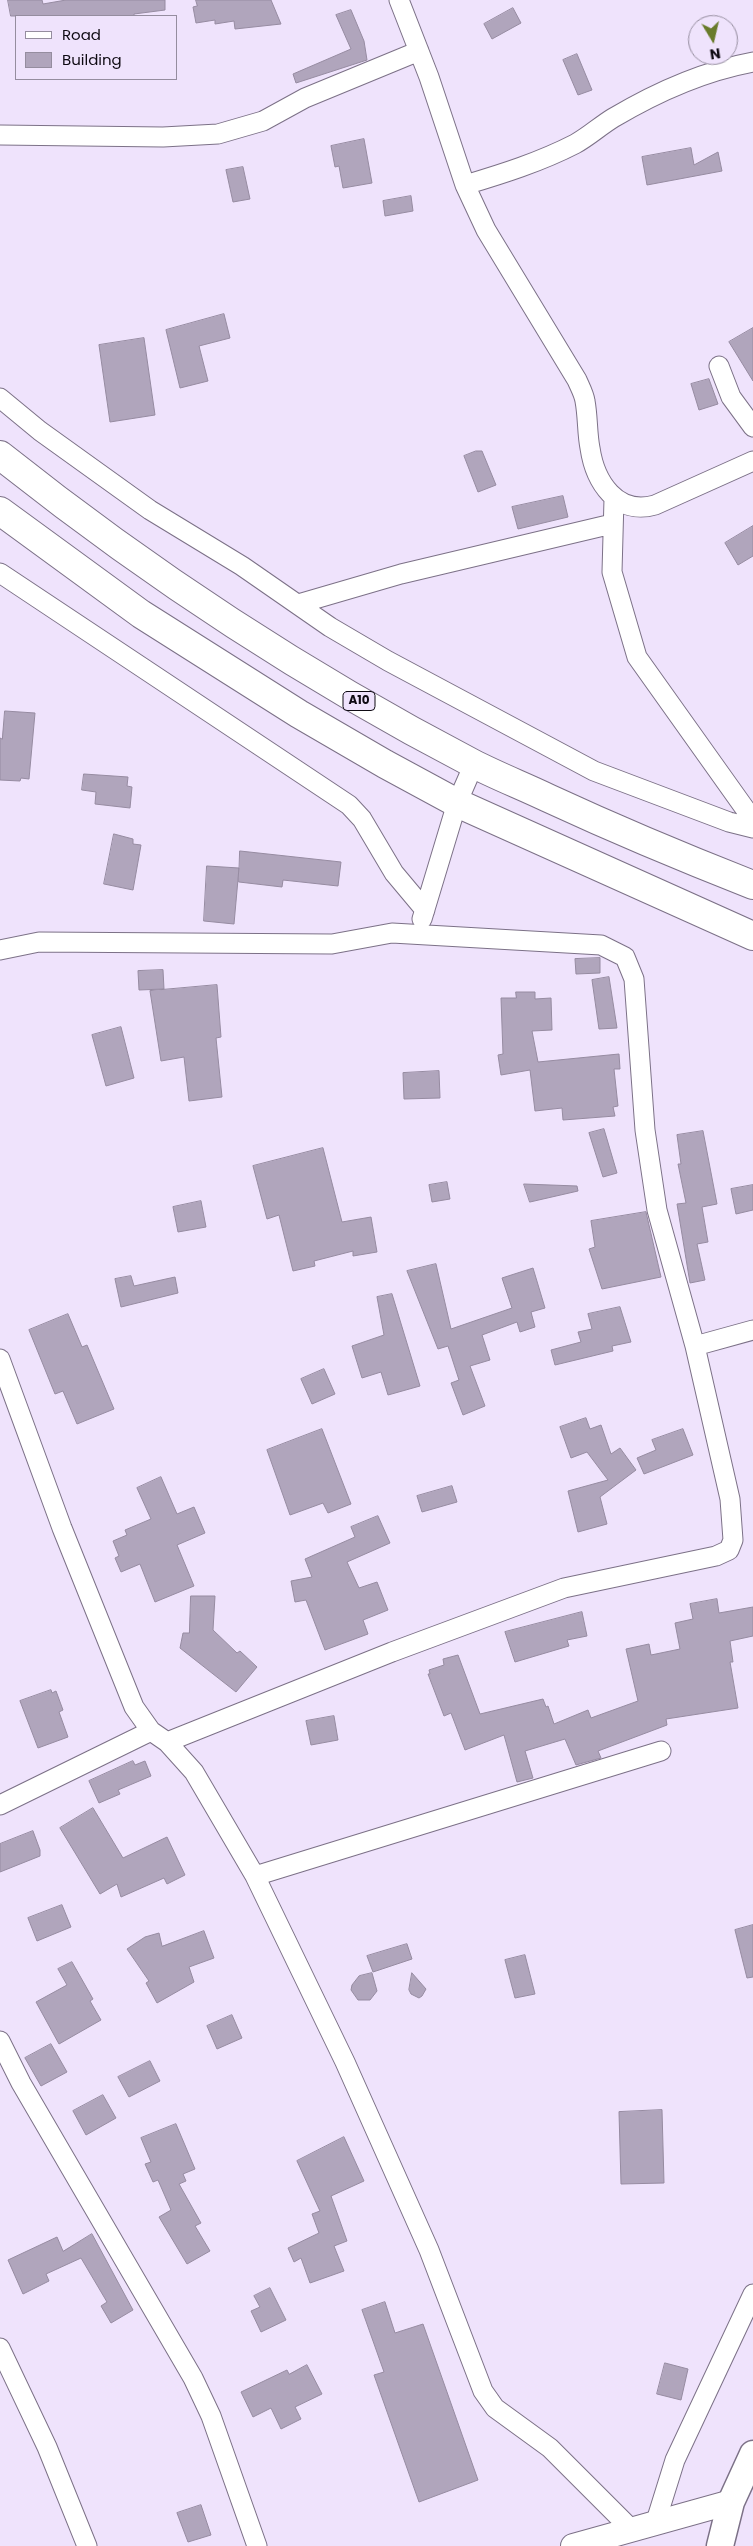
<!DOCTYPE html>
<html>
<head>
<meta charset="utf-8">
<style>
	body { margin:0 }
	#map { position:relative; width:753px; height:2546px; overflow:hidden; background:#efe3fc; font-family:Poppins,sans-serif }
	canvas { display:block }
	.legend { position:absolute; left:15px; top:15px; width:162px; height:65px; box-sizing:border-box; background:#efe3fc; border:1px solid #958d9f; margin:0; padding:6px 9px; list-style:none; font-size:15px; color:#0f0b13 }
	.legend li { display:flex; align-items:center; gap:10px; height:25px }
	.legend b { width:25px; border:1px solid #958d9f }
	.north { position:absolute; left:688px; top:15px; width:50px; height:50px; box-sizing:border-box; background:#efe3fc; border:1px solid #958d9f; border-radius:50%; rotate:171deg; font-size:14px; font-weight:700; line-height:20px; text-align:center; color:#0f0b13 }
	.north::after { content:''; display:block; margin:auto; width:18px; height:22px; background:#697b2b; clip-path:polygon(50% 0,100% 100%,50% 72%,0 100%) }
</style>
</head>
<body>
<div id="map">
<canvas width="753" height="2546"></canvas>
<ul class="legend">
<li><b style="height:6px;background:#fff"></b>Road</li>
<li><b style="height:14px;background:#b0a5bc"></b>Building</li>
</ul>
<div class="north">N</div>
</div>
<script>
const ctx = document.querySelector('canvas').getContext('2d');
ctx.lineJoin = 'round';
function fillPath(path, color) {
  ctx.fillStyle = color;
  ctx.fill(path, 'evenodd');
}
function trace(path, color, width, dash) {
  ctx.strokeStyle = color;
  ctx.lineWidth = width;
  ctx.lineCap = dash ? 'butt' : 'round';
  ctx.setLineDash(dash || []);
  ctx.stroke(path);
}
function label(font, color, halo, rows, align = 'center') {
  ctx.font = font + ' Poppins,sans-serif';
  ctx.lineWidth = 4;
  ctx.setLineDash([]);
  ctx.textBaseline = 'middle';
  ctx.strokeStyle = halo;
  ctx.fillStyle = color;
  for (const [text, x, y, turn = 0] of rows) {
    ctx.save();
    ctx.translate(x, y);
    ctx.rotate((+turn || 0) * Math.PI / 180);
    ctx.textAlign = isNaN(turn) ? turn : align;
    if (halo) ctx.strokeText(text, 0, 0);
    ctx.fillText(text, 0, 0);
    ctx.restore();
  }
}
const building = new Path2D(`
	M8,0H42L43,4L66,0H165V10L134,14V16H11Z
	M196,0H271L281,24L235,29L234,21L215,24V20L196,23L193,7L197,6Z
	M513,8L521,23L492,39L484,24Z
	M351,10L364,41L367,60L296,83L293,74L351,49L336,15Z
	M577,54L592,90L578,95L563,60Z
	M364,139L372,183L343,188L339,166L335,167L331,146Z
	M691,148L694,165L718,152L722,171L647,185L642,157Z
	M243,167L250,199L233,202L226,170Z
	M411,196L413,211L385,216L383,201Z
	M224,314L230,338L199,346L208,381L180,388L166,330Z
	M753,328V381L729,342Z
	M144,338L155,415L110,422L99,345Z
	M709,379L718,404L699,410L691,384Z
	M476,451H482L496,485L478,492L464,456Z
	M563,496L568,517L518,529L512,507Z
	M753,526V556L738,565L725,543Z
	M5,711L35,713L29,779L21,778L20,781L0,780V738L2,739Z
	M84,774L128,777L127,786L132,787L130,808L95,804L96,792L82,790Z
	M114,834L133,839V844L141,845L133,890L104,884Z
	M240,851L341,862L338,886L283,880L282,887L239,882Z
	M207,866L239,868L234,924L204,921Z
	M600,958V973L576,974L575,959Z
	M163,970L164,989L139,990L138,971Z
	M609,977L617,1028L599,1029L592,980Z
	M217,985L221,1037L216,1038L222,1097L189,1101L184,1057L161,1061L150,991Z
	M516,992H535V999L551,998L552,1030L532,1031L538,1062L619,1054L620,1069H614L618,1106L613,1107L615,1116L563,1120L562,1108L535,1111L530,1070L501,1075L498,1055L503,1054L501,998H516Z
	M121,1027L134,1078L106,1086L92,1035Z
	M439,1071L440,1098L404,1099L403,1073Z
	M604,1129L617,1173L603,1177L589,1133Z
	M703,1131L717,1204L702,1207L708,1242L697,1244L705,1280L690,1283L677,1204L686,1203L678,1164H681L677,1135Z
	M323,1148L342,1222L371,1217L377,1252L353,1256V1251L314,1261L315,1266L293,1271L279,1215L267,1219L253,1166Z
	M447,1182L450,1199L432,1202L429,1185Z
	M524,1184L577,1186L578,1191L530,1202Z
	M753,1185V1210L736,1214L731,1189Z
	M201,1201L206,1227L178,1232L173,1207Z
	M646,1212L661,1277L602,1289L589,1249L595,1247L591,1221Z
	M436,1264L451,1329L512,1308L502,1278L533,1268L545,1308L531,1312L535,1327L520,1332L517,1322L482,1335L490,1360L470,1366L485,1406L463,1415L451,1383L459,1380L448,1346L438,1349L407,1271Z
	M131,1276L134,1286L175,1277L178,1293L121,1307L115,1279Z
	M392,1294L420,1386L388,1395L381,1372L362,1378L352,1346L384,1335L377,1297Z
	M620,1307L631,1342L612,1346L613,1351L555,1365L551,1350L581,1342L578,1332L592,1329L588,1314Z
	M68,1314L82,1347L87,1345L114,1409L77,1424L63,1391L55,1394L29,1330Z
	M324,1369L335,1394L312,1404L301,1379Z
	M586,1418L590,1429L601,1425L611,1454L620,1448L636,1470L600,1497L607,1524L578,1532L568,1491L608,1480L587,1452L571,1458L560,1427Z
	M322,1429L351,1504L328,1513L323,1503L290,1515L267,1450Z
	M683,1429L693,1455L644,1474L637,1458L656,1450L652,1440Z
	M161,1477L177,1514L194,1507L205,1533L177,1545L194,1586L155,1602L140,1564L121,1572L115,1558L119,1556L113,1541L127,1535L125,1530L151,1519L137,1488Z
	M452,1486L457,1502L422,1512L417,1496Z
	M378,1516L390,1543L347,1562L359,1588L377,1582L388,1610L363,1620L368,1634L325,1650L306,1600L295,1602L291,1581L312,1577L305,1559L355,1537L351,1527Z
	M191,1596H215L213,1630L237,1653L240,1651L257,1667L236,1692L180,1648L183,1633H189Z
	M717,1599L719,1613L753,1607V1636L730,1641L733,1662H730L738,1708L666,1719L667,1725L598,1751L601,1758L576,1765L565,1739L525,1751L533,1778L517,1782L504,1735L465,1750L451,1713L444,1716L428,1674H430L429,1670L444,1665L443,1659L458,1655L480,1714L543,1699L546,1707L548,1706L554,1724L588,1710L591,1718L638,1701L626,1649L649,1644L651,1655L680,1649L675,1623L693,1619L690,1604Z
	M582,1612L587,1636L567,1640L569,1646L515,1662L505,1632Z
	M51,1690L52,1693L56,1691L63,1710L59,1712L68,1737L38,1748L20,1701Z
	M334,1716L338,1740L311,1745L306,1721Z
	M133,1761L135,1765L145,1761L151,1776L118,1790L120,1794L99,1803L89,1781Z
	M93,1808L123,1858L167,1837L185,1875L167,1884L164,1878L121,1897L117,1884L100,1894L60,1828Z
	M33,1831L40,1850V1856L0,1872V1844Z
	M62,1905L71,1927L37,1941L28,1918Z
	M753,1925V1977L747,1978L735,1930Z
	M204,1931L214,1958L189,1967L194,1982L157,2003L146,1983L149,1981L127,1949L145,1937L159,1933L162,1946Z
	M407,1944L412,1959L373,1972L367,1956Z
	M525,1955L535,1994L515,1998L505,1960Z
	M72,1962L93,1999L90,2001L101,2020L59,2044L36,2002L67,1985L58,1969Z
	M372,1973L377,1991L370,2000H358L351,1990L352,1985L359,1976Z
	M412,1973L426,1989L422,1996L419,1998L411,1994L409,1990Z
	M232,2015L242,2038L217,2049L207,2026Z
	M51,2044L67,2072L41,2086L25,2058Z
	M150,2061L160,2081L129,2097L118,2077Z
	M103,2095L116,2118L86,2135L73,2111Z
	M662,2110L664,2183L621,2184L619,2112Z
	M176,2124L195,2169L183,2174L186,2181L179,2184L201,2223L195,2226L210,2251L187,2264L159,2217L171,2210L158,2180L153,2182L145,2164L151,2162L141,2138Z
	M344,2137L364,2181L331,2196L347,2241L334,2246L344,2271L310,2283L301,2258L294,2262L288,2248L319,2233L312,2214L320,2211L297,2161Z
	M92,2234L133,2310L111,2323L101,2306L107,2302L81,2258L46,2274L49,2281L23,2294L8,2260L57,2237L63,2251Z
	M270,2288L286,2320L261,2332L251,2311L260,2307L254,2296Z
	M385,2302L395,2333L423,2324L478,2480L419,2502L374,2375L384,2372L362,2310Z
	M665,2363L688,2369L681,2400L657,2394Z
	M307,2365L322,2394L295,2407L301,2419L281,2429L271,2408L253,2417L241,2392L287,2370L289,2374Z
	M201,2505L211,2535L188,2542L177,2513Z`);
fillPath(building, '#b0a5bc');
trace(building, '#968ba1', 1);
const minor = new Path2D(`
	M399,0L429,77L465,185L486,230L577,380C580,387 584,394 585,401C588,417 587,433 590,448C595,482 617,516 655,505L753,461
	M0,135L163,137L218,134L263,121L305,98L419,51
	M465,185C502,174 540,162 575,144C588,137 600,126 613,118C655,93 704,71 753,62
	M719,366L731,397L753,427
	M0,398L40,431L150,510L242,566L330,627L388,661L594,771L729,822L753,828
	M614,499L612,572L637,657L753,820
	M0,573L349,805L362,819L394,873L425,910
	M298,604L401,574L612,524
	M422,919L457,803L474,764
	M0,950L39,942L332,944L392,933L601,945L625,957L634,979L645,1130L657,1210L695,1346L730,1499L733,1540L729,1550L716,1556L564,1588L392,1652L167,1742L151,1731L0,1805
	M695,1346L753,1330
	M0,1359L62,1528L134,1707L151,1731
	M167,1742L194,1772L255,1876L345,2062L429,2250L483,2391L495,2408L550,2448L631,2529
	M255,1876L661,1751
	M0,2041L21,2083L193,2378L211,2416L257,2546
	M0,2348L47,2447L87,2546
	M656,2521L675,2460L753,2294`);
const tertiary = new Path2D(`
	M573,2546L731,2502`);
const secondary = new Path2D(`
	M720,2546L731,2502L753,2454`);
const primary = new Path2D(`
	M0,455C148,573 305,676 472,763C497,776 523,786 548,798C615,829 684,858 753,885
	M0,511L141,614L299,714L385,764L457,803L753,936`);
trace(minor, '#7c7187', 21);
trace(tertiary, '#7c7187', 26);
trace(secondary, '#7c7187', 29);
trace(primary, '#7c7187', 30);
trace(minor, '#fff', 19);
trace(tertiary, '#fff', 24);
trace(secondary, '#fff', 26);
trace(primary, '#fff', 28);
for (const [x, y, w] of [
	[359,701,32]
]) {
  const box = new Path2D();
  box.roundRect(x - w / 2, y - 9.5, w, 19, 4);
  ctx.fillStyle = '#efe3fc';
  ctx.fill(box);
  trace(box, '#0f0b13', 1);
}
label('bold 12px', '#0f0b13', null, [
	["A10",359,701]
]);
</script>
</body>
</html>
